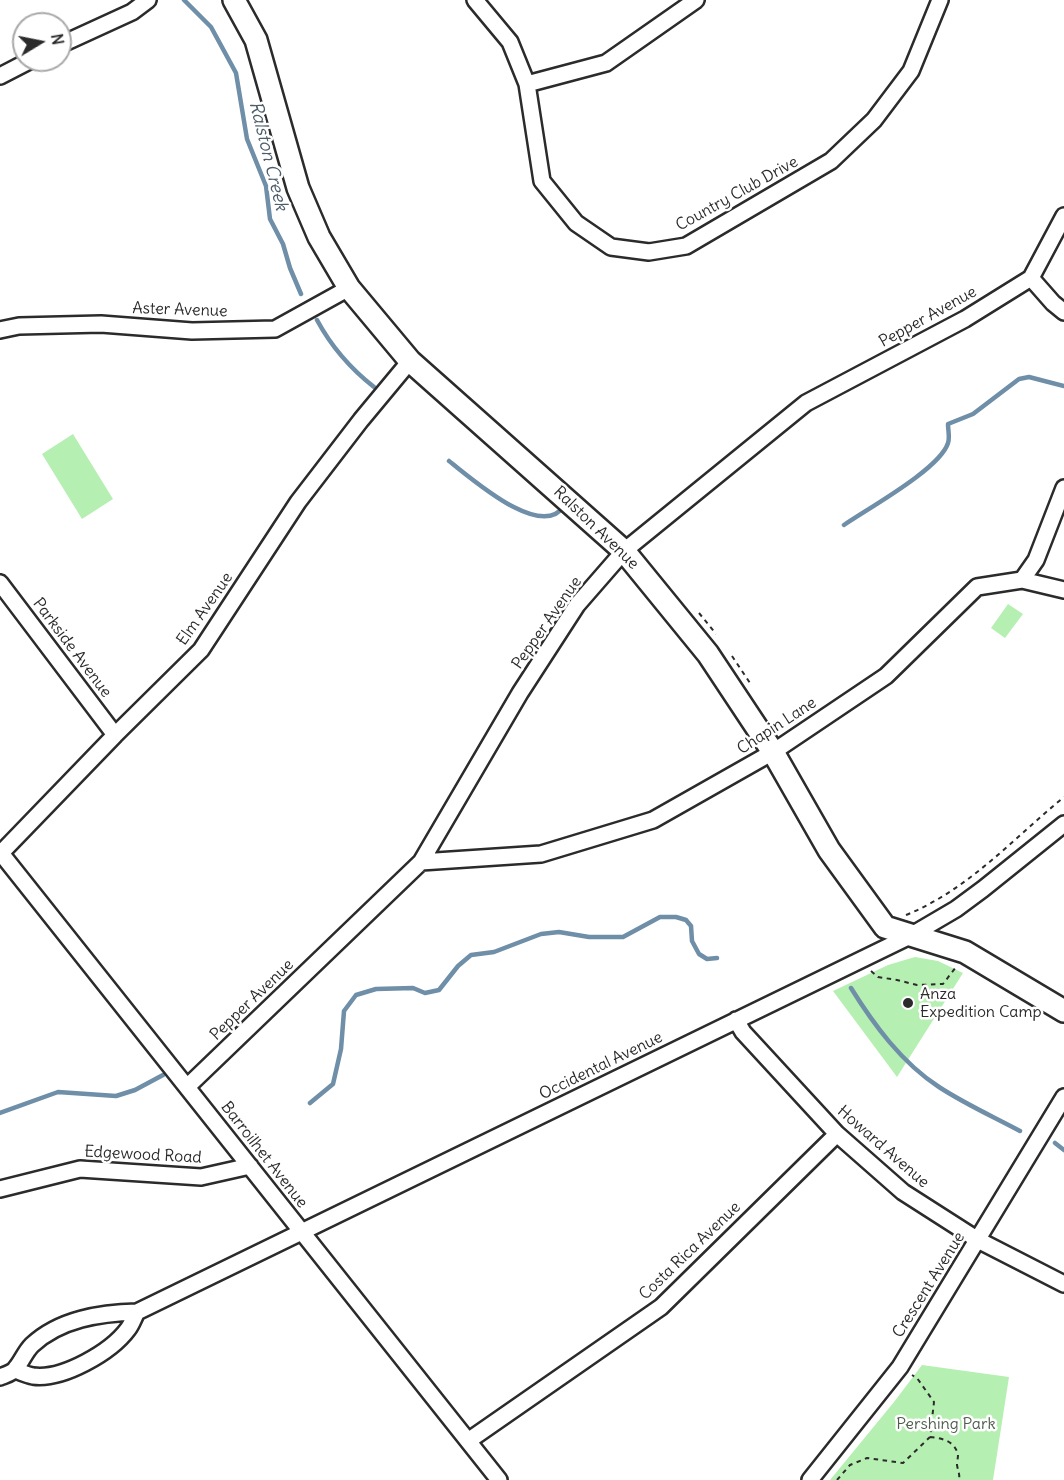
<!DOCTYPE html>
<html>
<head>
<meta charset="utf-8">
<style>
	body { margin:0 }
	#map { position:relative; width:1064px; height:1480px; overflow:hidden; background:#fff; font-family:Delius,sans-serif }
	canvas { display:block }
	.north { position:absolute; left:12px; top:12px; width:60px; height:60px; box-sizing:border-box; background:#fff; border:2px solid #aaa; border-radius:50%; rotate:80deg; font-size:16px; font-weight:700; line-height:24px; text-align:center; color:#2b2b2b }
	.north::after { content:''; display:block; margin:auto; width:21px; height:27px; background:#2b2b2b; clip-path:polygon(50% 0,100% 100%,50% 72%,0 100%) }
</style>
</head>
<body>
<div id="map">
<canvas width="1064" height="1480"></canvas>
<div class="north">N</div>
</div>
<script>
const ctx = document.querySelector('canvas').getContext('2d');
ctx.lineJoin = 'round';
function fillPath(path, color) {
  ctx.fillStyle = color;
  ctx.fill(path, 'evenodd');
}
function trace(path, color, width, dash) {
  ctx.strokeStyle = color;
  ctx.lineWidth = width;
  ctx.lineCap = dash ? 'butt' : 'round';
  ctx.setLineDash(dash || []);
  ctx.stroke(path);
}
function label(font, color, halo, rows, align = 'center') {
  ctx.font = font + ' Delius,sans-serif';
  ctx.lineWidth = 5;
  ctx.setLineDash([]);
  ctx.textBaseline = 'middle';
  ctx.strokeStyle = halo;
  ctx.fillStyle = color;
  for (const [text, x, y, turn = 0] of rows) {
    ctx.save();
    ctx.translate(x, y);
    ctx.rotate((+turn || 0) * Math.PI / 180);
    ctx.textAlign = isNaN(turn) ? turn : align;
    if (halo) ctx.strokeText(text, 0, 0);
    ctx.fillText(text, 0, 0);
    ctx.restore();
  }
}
fillPath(new Path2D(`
	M73,434L113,499L82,519L42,454Z
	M1008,604L1023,614L1005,638L991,628Z
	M915,957L938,961L963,973L897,1077L833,991L888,965Z
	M922,1365L1009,1377L993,1480H830L894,1402Z`), '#b6efb2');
trace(new Path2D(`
	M184,0L211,27L236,73L247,139L266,186L270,219L283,244L290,268L301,294
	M317,320C331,346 351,369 374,387
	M449,461C470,477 541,541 564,506
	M844,525C867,509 940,469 948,443C950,438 948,430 948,424L973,414L1019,379L1029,377L1064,386
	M851,988C874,1025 902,1063 939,1087C965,1104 994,1117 1020,1131
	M310,1103L333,1084L341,1049L344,1011L356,995L376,989L413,988L425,993L439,990L458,966L471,955L494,952L541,934L559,932L589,937H623L660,917H676L686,920L691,926L692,941L699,954L707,959L717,958
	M0,1113L58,1092L116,1096L135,1090L163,1075
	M1055,1143L1064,1150`), '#6f8ea8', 4.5);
const street = new Path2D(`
	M475,0L510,42L527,84L542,181L576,223L611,247L649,252L686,246L831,161L874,120L911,71L940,0
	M60,45L132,12L148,0
	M0,76L31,60
	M527,84L606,63L696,0
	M1031,278L1053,303L1064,312
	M0,330L19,326L101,324L192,331L275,329L349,288
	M1022,580L1064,590
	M0,583L115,735
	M0,852L499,1480
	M1,853L115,735L201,650L298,502L361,420L410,361
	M421,862L541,854L653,820L773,752L886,676L977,587L1022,580L1036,560L1064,488
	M736,1020L743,1032L837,1134L903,1192L978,1240L1064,1284
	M187,1087L421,862L520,693L577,605L624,551L806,403L965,319L1031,278L1064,216
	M0,1189L80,1169L201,1177L250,1166
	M15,1370C21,1372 27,1375 33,1376C63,1380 111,1352 128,1329C132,1324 134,1317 137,1312
	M0,1377C5,1375 13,1373 16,1368C22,1361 25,1352 32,1345C60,1319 100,1313 137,1312L910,936L956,909L983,889L1064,824
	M468,1441L661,1307L837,1134
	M810,1480L900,1367L1064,1097`);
const secondary = new Path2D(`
	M234,0L256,40L298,188L319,237L349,288L410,361L624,551L708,654L773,752L829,850L885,927L965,952L1064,1011`);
trace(street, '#2b2b2b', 20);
trace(secondary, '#2b2b2b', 26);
trace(new Path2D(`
	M699,613L716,634
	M732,656L752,686
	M906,915C968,890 1014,838 1064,797
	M871,971L878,977L897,980L917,985L943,984L956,967
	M930,1437C942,1438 955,1441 958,1455C958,1458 957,1462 957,1465C958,1471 960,1474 959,1480
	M837,1480L850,1465L867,1458L903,1463L930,1437L934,1402L917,1378L912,1375`), '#2b2b2b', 2, [4.5, 4.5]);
trace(street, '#fff', 15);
trace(secondary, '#fff', 21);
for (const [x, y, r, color] of [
	[908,1003,6,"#2b2b2b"]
]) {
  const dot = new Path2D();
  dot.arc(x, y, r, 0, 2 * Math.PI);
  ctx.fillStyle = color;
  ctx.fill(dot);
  trace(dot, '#fff', 2);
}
label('16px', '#2b2b2b', '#fff', [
	["Country Club Drive",737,194,-29],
	["Aster Avenue",180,310,2],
	["Pepper Avenue",928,317,-29],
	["Ralston Avenue",596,528,44],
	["Elm Avenue",205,609,-55],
	["Pepper Avenue",547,623,-55],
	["Parkside Avenue",72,648,53],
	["Chapin Lane",777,726,-33],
	["Pepper Avenue",252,1000,-44],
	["Occidental Avenue",601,1066,-26],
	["Howard Avenue",883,1147,41],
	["Edgewood Road",143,1155,3],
	["Barroilhet Avenue",264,1155,52],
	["Costa Rica Avenue",690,1251,-44],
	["Crescent Avenue",929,1285,-58]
]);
label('16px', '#2b2b2b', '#fff', [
	["Anza",920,994],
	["Expedition Camp",920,1012]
], 'left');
label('16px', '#4e5c4d', '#fff', [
	["Pershing Park",946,1424]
]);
label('italic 18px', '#4d5d69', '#fff', [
	["Ralston Creek",268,156,76]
]);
</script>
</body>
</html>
